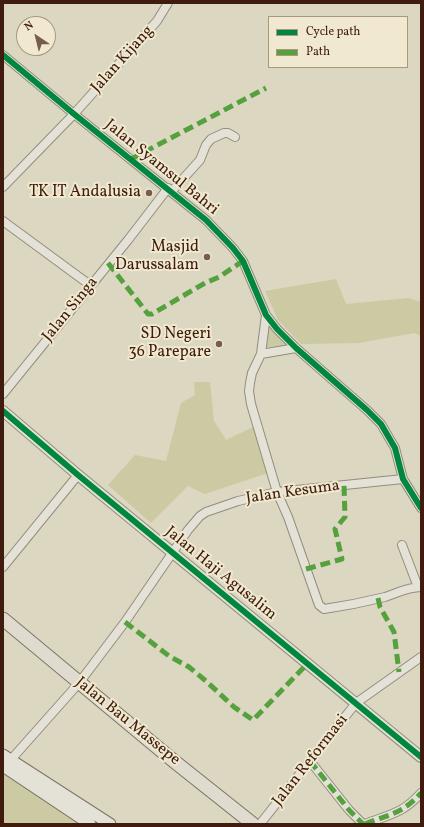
<!DOCTYPE html>
<html>
<head>
<meta charset="utf-8">
<style>
	body { margin:0 }
	#map { position:relative; width:424px; height:827px; overflow:hidden; background:#dcd7c1; font-family:Vollkorn,serif }
	canvas { display:block }
	.frame { position:absolute; inset:0; border:4px solid #3f1c0e; pointer-events:none }
	.legend { position:absolute; left:268px; top:16px; width:140px; height:52px; box-sizing:border-box; background:#f0e9cf; border:1px solid #a99782; margin:0; padding:5px 7px; list-style:none; font-size:12px; color:#3f1c0e }
	.legend li { display:flex; align-items:center; gap:8px; height:20px }
	.legend b { width:20px; border:1px solid #a99782 }
	.north { position:absolute; left:16px; top:16px; width:40px; height:40px; box-sizing:border-box; background:#f0e9cf; border:1px solid #a99782; border-radius:50%; rotate:325deg; font-size:11px; font-weight:700; line-height:16px; text-align:center; color:#3f1c0e }
	.north::after { content:''; display:block; margin:auto; width:14px; height:18px; background:#765d4d; clip-path:polygon(50% 0,100% 100%,50% 72%,0 100%) }
</style>
</head>
<body>
<div id="map">
<canvas width="424" height="827"></canvas>
<div class="frame"></div>
<ul class="legend">
<li><b style="height:5px;background:#00873e"></b>Cycle path</li>
<li><b style="height:5px;background:#54a13e"></b>Path</li>
</ul>
<div class="north">N</div>
</div>
<script>
const ctx = document.querySelector('canvas').getContext('2d');
ctx.lineJoin = 'round';
function fillPath(path, color) {
  ctx.fillStyle = color;
  ctx.fill(path, 'evenodd');
}
function trace(path, color, width, dash) {
  ctx.strokeStyle = color;
  ctx.lineWidth = width;
  ctx.lineCap = dash ? 'butt' : 'round';
  ctx.setLineDash(dash || []);
  ctx.stroke(path);
}
function label(font, color, halo, rows, align = 'center') {
  ctx.font = font + ' Vollkorn,serif';
  ctx.lineWidth = 4;
  ctx.setLineDash([]);
  ctx.textBaseline = 'middle';
  ctx.strokeStyle = halo;
  ctx.fillStyle = color;
  for (const [text, x, y, turn = 0] of rows) {
    ctx.save();
    ctx.translate(x, y);
    ctx.rotate((+turn || 0) * Math.PI / 180);
    ctx.textAlign = isNaN(turn) ? turn : align;
    if (halo) ctx.strokeText(text, 0, 0);
    ctx.fillText(text, 0, 0);
    ctx.restore();
  }
}
fillPath(new Path2D(`
	M336,279L346,304L409,298L421,302V336L414,333L359,343L301,344L278,320L265,291Z
	M268,322L290,346L266,347Z
	M194,382H210L214,421L226,440L255,426L268,473L205,494L188,486L151,523L108,485L135,455L166,461L181,403L195,395Z
	M3,773L80,824H3Z`), '#cbcaa2');
const minor = new Path2D(`
	M3,55L74,114L206,220L233,248L243,261L266,315L277,329L296,348L367,410L381,424L395,448L403,479L421,508
	M3,187L74,114L157,21L168,3
	M172,191L200,160L206,145L211,139L224,133H228L235,137
	M3,221L90,285
	M266,315L261,354L252,373L250,383L249,391L251,404L277,492L288,517L319,605L324,609C345,606 365,602 385,597C397,593 408,587 421,587
	M261,354L296,348
	M3,394L128,240L168,188
	M402,545L418,587
	M3,567L78,475
	M310,761L349,810L363,824
	M8,763L79,683L125,622L188,530L200,516L206,512L238,501L277,492L403,479
	M260,824L356,703L421,657
	M365,824C390,814 402,814 421,793`);
const tertiary = new Path2D(`
	M3,411L78,475L421,757`);
const secondary = new Path2D(`
	M3,755L110,824
	M3,766L90,824`);
const trunk = new Path2D(`
	M3,619L175,762L253,824`);
trace(minor, '#948c7e', 10);
trace(tertiary, '#948c7e', 12);
trace(secondary, '#7d7467', 13);
trace(trunk, '#7d7467', 15);
trace(minor, '#e4e1d6', 8);
trace(tertiary, '#e4e1d6', 10);
trace(secondary, '#e4e1d6', 11);
trace(trunk, '#dfdccf', 13);
trace(new Path2D(`
	M131,159L266,88
	M108,263L148,314H152L205,283L219,277L243,261
	M306,569L342,559L335,529L345,517L344,485
	M378,598L380,607L394,632L399,672
	M125,622L169,656L189,667L206,681L234,707L253,720L308,663
	M310,761L349,810L363,824
	M365,824C390,814 402,814 421,793`), '#54a13e', 5, [10, 5]);
trace(new Path2D(`
	M3,55L74,114L206,220L233,248L243,261L266,315L277,329L296,348L367,410L381,424L395,448L403,479L421,508
	M3,411L78,475L421,757`), '#00873e', 6);
for (const [x, y, r, color] of [
	[149,193,4,"#765d4d"],
	[207,257,4,"#765d4d"],
	[219,344,4,"#765d4d"]
]) {
  const dot = new Path2D();
  dot.arc(x, y, r, 0, 2 * Math.PI);
  ctx.fillStyle = color;
  ctx.fill(dot);
  trace(dot, '#f0e9cf', 1.5);
}
label('16px', '#3f1c0e', '#f0e9cf', [
	["Jalan Kijang",123,60,-48],
	["Jalan Syamsul Bahri",161,168,39],
	["Jalan Singa",71,310,-51],
	["Jalan Kesuma",293,493,-8],
	["Jalan Haji Agusalim",220,574,39],
	["Jalan Bau Massepe",127,722,39],
	["Jalan Reformasi",311,761,-52]
]);
label('16px', '#3f1c0e', '#f0e9cf', [
	["TK IT Andalusia",141,193],
	["Masjid",199,248],
	["Darussalam",199,266],
	["SD Negeri",211,335],
	["36 Parepare",211,353]
], 'right');
</script>
</body>
</html>
